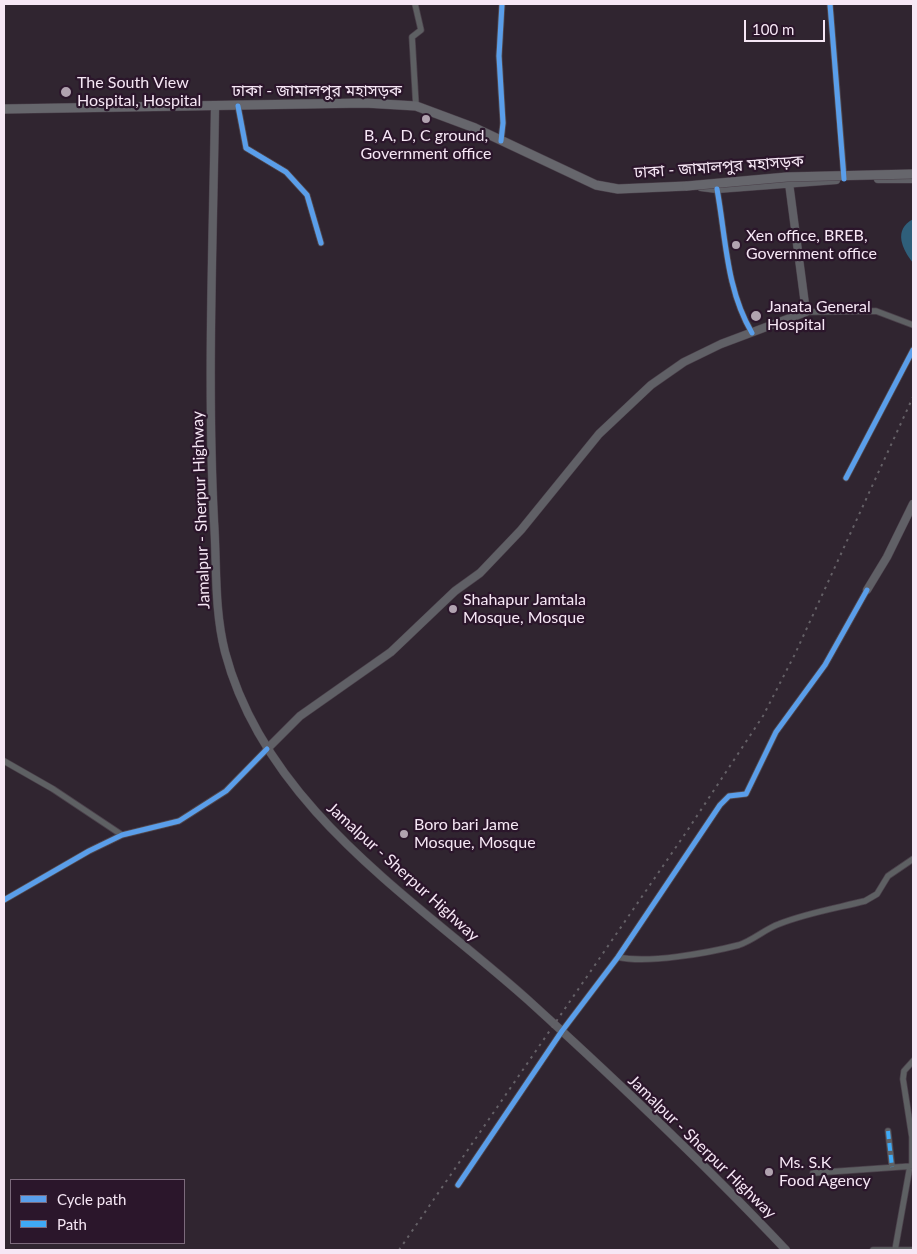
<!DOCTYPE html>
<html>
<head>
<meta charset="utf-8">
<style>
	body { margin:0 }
	#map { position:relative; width:917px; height:1254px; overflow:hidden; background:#302530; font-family:Lato,sans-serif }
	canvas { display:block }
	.frame { position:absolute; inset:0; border:5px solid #f6e7f5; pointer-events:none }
	.legend { position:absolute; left:10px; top:1179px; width:175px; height:65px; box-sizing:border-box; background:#2b162b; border:1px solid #7c6a7c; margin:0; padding:6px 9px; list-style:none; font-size:15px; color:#f6e7f5 }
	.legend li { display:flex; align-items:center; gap:10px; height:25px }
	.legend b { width:25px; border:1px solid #7c6a7c }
	.scale { position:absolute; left:744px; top:20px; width:81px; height:22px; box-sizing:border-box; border:2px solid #f6e7f5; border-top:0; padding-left:6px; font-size:15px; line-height:18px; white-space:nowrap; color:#f6e7f5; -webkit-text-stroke:4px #2b162b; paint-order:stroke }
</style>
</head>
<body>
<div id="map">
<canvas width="917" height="1254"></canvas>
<div class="frame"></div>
<ul class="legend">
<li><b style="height:6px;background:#5a9eea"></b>Cycle path</li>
<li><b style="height:6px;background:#3fa9f5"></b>Path</li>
</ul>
<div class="scale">100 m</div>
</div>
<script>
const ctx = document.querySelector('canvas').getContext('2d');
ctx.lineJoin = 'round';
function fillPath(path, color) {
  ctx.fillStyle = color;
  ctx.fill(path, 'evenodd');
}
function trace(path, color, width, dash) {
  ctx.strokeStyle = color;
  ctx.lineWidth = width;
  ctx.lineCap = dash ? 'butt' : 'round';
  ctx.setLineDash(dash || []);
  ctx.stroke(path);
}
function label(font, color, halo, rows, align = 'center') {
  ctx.font = font + ' Lato,"Noto Sans Bengali",sans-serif';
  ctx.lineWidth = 4.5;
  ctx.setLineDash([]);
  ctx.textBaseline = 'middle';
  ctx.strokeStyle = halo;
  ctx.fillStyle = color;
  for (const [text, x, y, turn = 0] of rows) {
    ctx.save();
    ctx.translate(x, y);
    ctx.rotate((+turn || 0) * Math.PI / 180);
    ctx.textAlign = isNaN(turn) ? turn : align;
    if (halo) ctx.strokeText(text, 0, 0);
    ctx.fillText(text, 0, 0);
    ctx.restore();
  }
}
fillPath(new Path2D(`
	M913,219V263C902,249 893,230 913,219Z`), '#2f5f7a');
const minor = new Path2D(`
	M415,4L421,30L412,37L416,106
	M830,4L844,177
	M238,106L246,148L286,172L307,195L321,243
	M501,141L503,123L499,56L502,4
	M717,189C726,238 726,289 752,333
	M806,312L876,311L913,325
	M846,478L913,350
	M4,761L53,789L122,835
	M4,900L89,851L122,835L179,821L226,791L267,749
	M618,957C647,964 708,953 739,945C754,940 765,929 779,924C806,913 837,908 865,901L877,894L888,876L913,859
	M888,1131L892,1167
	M912,1166V1137L903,1079L904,1071L913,1061
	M813,1173L913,1166
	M458,1185L562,1031L618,957L720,805L729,796L746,794L776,732L825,665L867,590
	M873,1250H913
	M895,1250L910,1166`);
const major = new Path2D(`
	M215,107C213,245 207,383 214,521C217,565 214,609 225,652C266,808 415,899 528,1000C617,1081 704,1163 786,1250
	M878,179H913
	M701,187L717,189L836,180
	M867,590L887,557L913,504
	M267,749L300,716L391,652L455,591L480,573L521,530L599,434L651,385L684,362L721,344L806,312L789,183`);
const highway = new Path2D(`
	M4,109L365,103L416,106L475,128L596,185L618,189L687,186`);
trace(minor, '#4b414b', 7);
trace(major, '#4b414b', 9);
trace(highway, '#4b414b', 10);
trace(minor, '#5e6063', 5.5);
trace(major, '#606066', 8);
trace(highway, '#66666c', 9);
trace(new Path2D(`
	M399,1250L685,834L763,716L795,654L913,397`), '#656167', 2, [2.5, 5]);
const highwayBridge = new Path2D(`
	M687,186L787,177L913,174`);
trace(highwayBridge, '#4b414b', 10, []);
trace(highwayBridge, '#66666c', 9);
trace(new Path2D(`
	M888,1131L892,1167`), '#3fa9f5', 4, [8, 4]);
trace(new Path2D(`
	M830,4L844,179
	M238,106L246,148L286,172L307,195L321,243
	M501,141L503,123L499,56L502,4
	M717,189C726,238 726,289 752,333
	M846,478L913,350
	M4,900L89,851L122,835L179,821L226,791L267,749
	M458,1185L562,1031L618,957L720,805L729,796L746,794L776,732L825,665L867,590`), '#5a9eea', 5);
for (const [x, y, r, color] of [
	[66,92,6,"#b1a3b0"],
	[426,119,5,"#b1a3b0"],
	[736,245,5,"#b1a3b0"],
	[756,316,6,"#b1a3b0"],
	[453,609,5,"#b1a3b0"],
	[404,834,5,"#b1a3b0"],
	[769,1172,5,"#b1a3b0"]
]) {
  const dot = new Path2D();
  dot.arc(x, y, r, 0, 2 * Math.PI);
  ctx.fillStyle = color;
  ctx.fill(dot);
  trace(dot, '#2b162b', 2);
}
label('16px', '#f6e7f5', '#2b162b', [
	["The South View",77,83],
	["Hospital, Hospital",77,101],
	["B, A, D, C ground,",426,136,"center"],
	["Government office",426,154,"center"],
	["Xen office, BREB,",746,236],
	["Government office",746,254],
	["Janata General",767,307],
	["Hospital",767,325],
	["Shahapur Jamtala",463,600],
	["Mosque, Mosque",463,618],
	["Boro bari Jame",414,825],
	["Mosque, Mosque",414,843],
	["Ms. S.K",779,1163],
	["Food Agency",779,1181]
], 'left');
label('16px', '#f6e7f5', '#2b162b', [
	["ঢাকা - জামালপুর মহাসড়ক",317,91],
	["ঢাকা - জামালপুর মহাসড়ক",719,167,-4],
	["Jamalpur - Sherpur Highway",201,510,-92],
	["Jamalpur - Sherpur Highway",403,872,42],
	["Jamalpur - Sherpur Highway",702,1147,44]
]);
</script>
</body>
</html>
